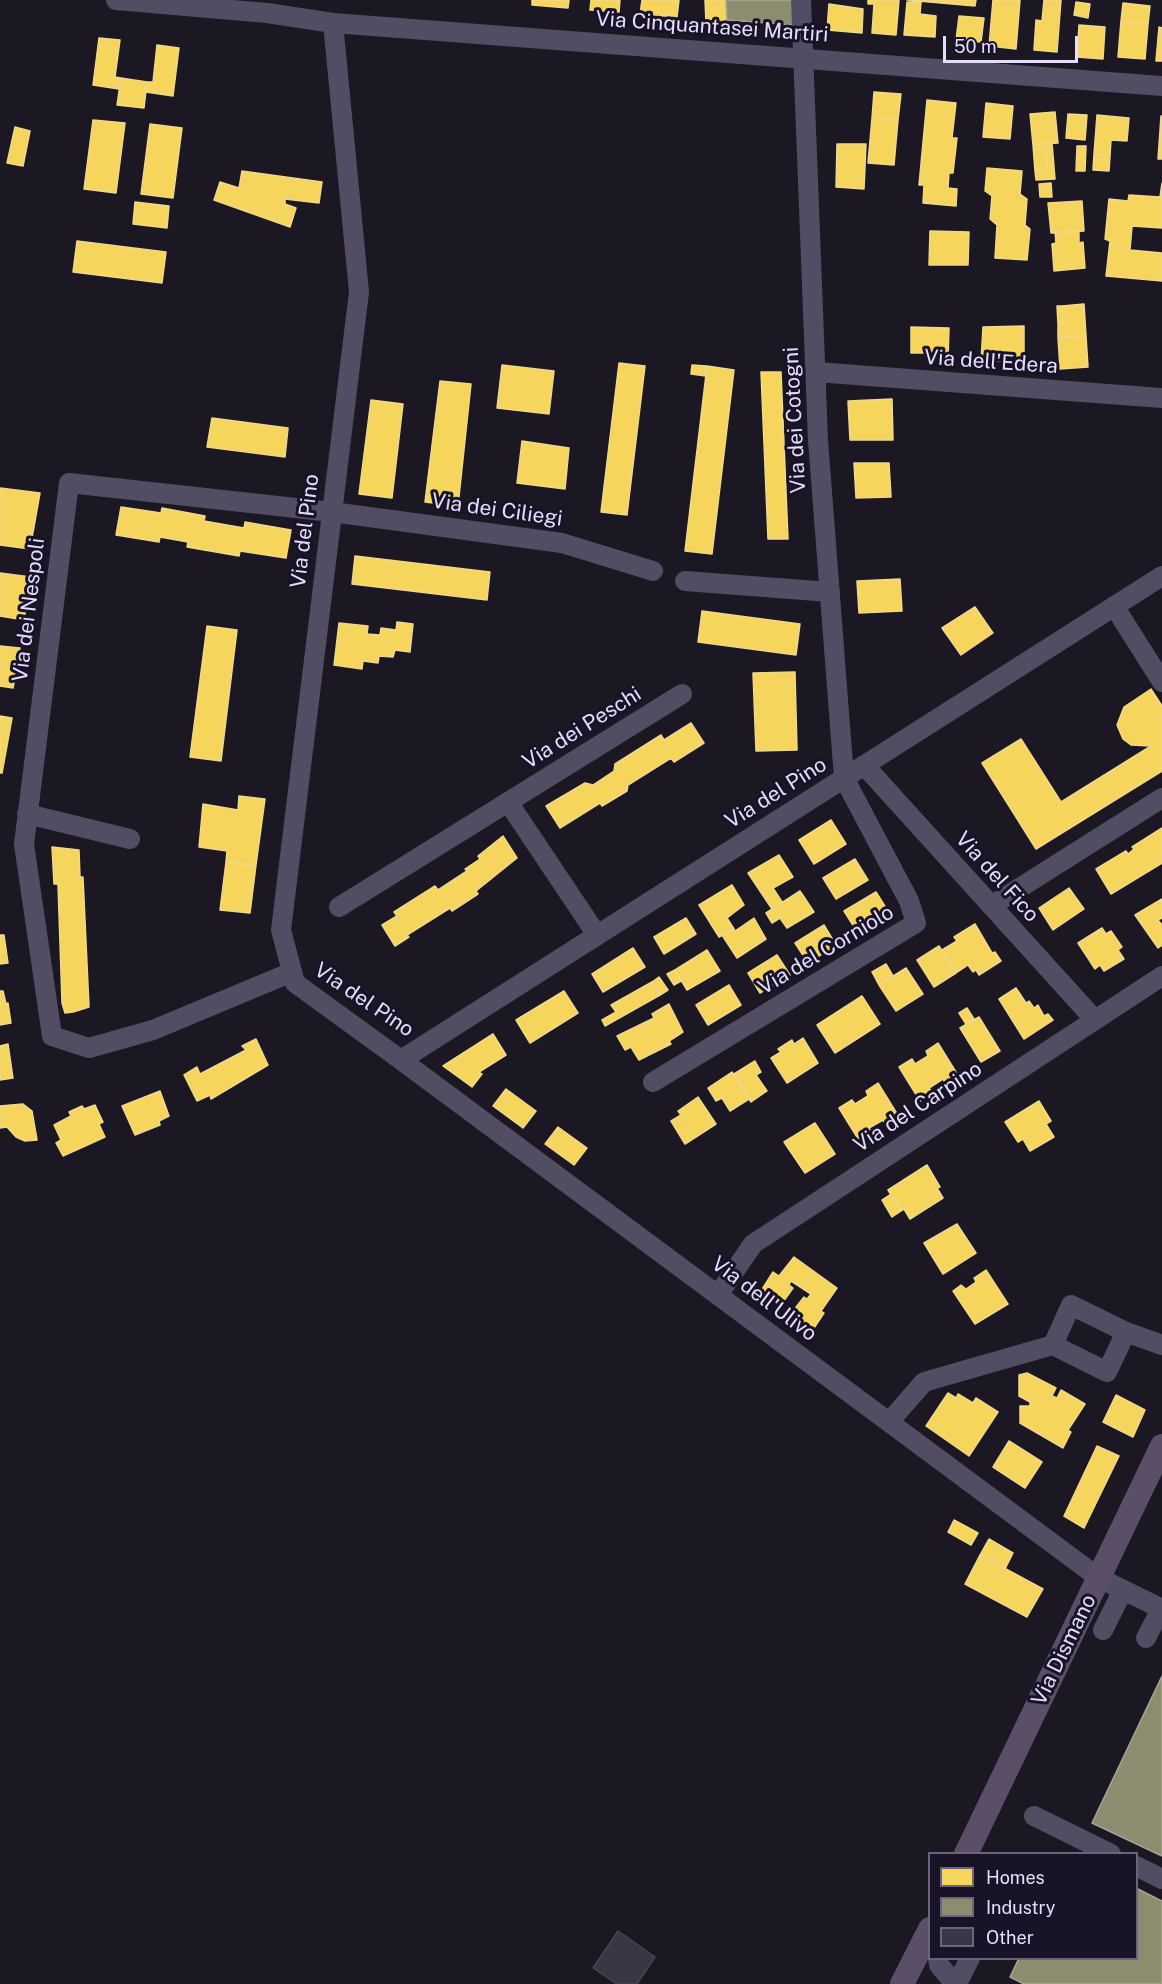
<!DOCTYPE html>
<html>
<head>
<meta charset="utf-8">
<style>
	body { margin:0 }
	#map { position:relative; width:1162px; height:1984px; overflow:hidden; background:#1b1823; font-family:"Public Sans",sans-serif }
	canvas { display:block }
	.legend { position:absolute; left:928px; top:1852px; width:210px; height:108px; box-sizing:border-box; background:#191328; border:2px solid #6a647c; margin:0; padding:8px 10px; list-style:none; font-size:18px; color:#e4defb }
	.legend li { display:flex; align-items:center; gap:12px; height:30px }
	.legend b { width:30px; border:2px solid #6a647c }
	.scale { position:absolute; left:943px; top:36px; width:135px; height:27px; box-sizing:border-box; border:3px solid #e4defb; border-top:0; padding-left:8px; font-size:18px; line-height:21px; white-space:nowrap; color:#e4defb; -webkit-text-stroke:4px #191328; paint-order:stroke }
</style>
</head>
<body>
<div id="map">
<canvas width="1162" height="1984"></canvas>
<ul class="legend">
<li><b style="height:16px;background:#f6d55c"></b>Homes</li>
<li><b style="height:16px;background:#8c8c6e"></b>Industry</li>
<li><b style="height:16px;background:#3a3744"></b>Other</li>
</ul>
<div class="scale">50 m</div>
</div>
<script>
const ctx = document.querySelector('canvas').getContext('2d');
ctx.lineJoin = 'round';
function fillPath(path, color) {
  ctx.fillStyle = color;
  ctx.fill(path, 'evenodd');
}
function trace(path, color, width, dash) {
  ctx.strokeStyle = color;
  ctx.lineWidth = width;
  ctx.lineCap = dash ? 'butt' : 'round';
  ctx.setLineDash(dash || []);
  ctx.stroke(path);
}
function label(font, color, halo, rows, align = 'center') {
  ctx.font = font + ' "Public Sans",sans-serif';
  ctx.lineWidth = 6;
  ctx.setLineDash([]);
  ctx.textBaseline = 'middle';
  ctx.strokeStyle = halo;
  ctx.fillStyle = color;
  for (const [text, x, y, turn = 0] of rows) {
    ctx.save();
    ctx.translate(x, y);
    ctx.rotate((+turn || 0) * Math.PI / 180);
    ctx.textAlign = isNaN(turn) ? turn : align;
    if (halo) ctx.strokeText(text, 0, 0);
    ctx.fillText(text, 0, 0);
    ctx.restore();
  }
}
const homes = new Path2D(`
	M532,0H569L568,8L532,5Z
	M591,0H620L619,12L590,10Z
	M642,0H679L677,17L640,14Z
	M705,0H726L728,25L706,23Z
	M868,0H899L896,35L872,33L874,4H868Z
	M907,0H976L975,6Z
	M993,0H1020L1016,49L989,46Z
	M1044,0H1061L1057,52L1034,50L1036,20L1042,21Z
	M907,2H921L920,14L936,16L935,37L904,35Z
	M1076,2L1090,4L1088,18L1074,15Z
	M1123,3L1150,6L1148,24L1121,21Z
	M829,4L863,9L862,33L827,30Z
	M959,16L984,18L981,42L956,40Z
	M1121,21L1148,24L1145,59L1118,57Z
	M1079,25L1105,27L1103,59L1077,57Z
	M1159,27L1162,28V61H1156Z
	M99,38L120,40L115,77L121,78L119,89L93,85Z
	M157,45L179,48L173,96L146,92L147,82H153Z
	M121,78L147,82L144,108L117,105Z
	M874,92L901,94L898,120L872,118Z
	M927,100L956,103L952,138H957L953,173H949L948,188L957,189L956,206L923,203L924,185H919Z
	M986,103L1013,106L1010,139L983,137Z
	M1055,112L1058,143L1033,145L1030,114Z
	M1068,114L1087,115L1085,140L1066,138Z
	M1097,115L1129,118L1127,141L1111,140L1110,156L1094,154Z
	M1161,116H1162V159H1158Z
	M872,118L898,120L894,165L868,163Z
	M93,120L125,123L116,193L84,189Z
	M150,124L182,128L173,198L141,194Z
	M15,127L30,131L23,166L7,163Z
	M1052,143L1055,179L1036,180L1035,171L1047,170L1046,144Z
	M837,144H866L864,189L836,187Z
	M1046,144L1047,170L1035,171L1033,145Z
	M1077,146H1086L1085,171H1076Z
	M1094,154L1110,156L1109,171L1093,170Z
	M987,168L1022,171L1020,194L1027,199L1025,225L1030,229L1027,260L995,258L997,225L990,219L992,196L985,191Z
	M242,171L322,182L319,203L285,199V204L296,208L290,227L214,200L220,182L239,188Z
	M1051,183L1052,197H1040L1039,184Z
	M1162,183V228L1132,226L1130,250L1162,253V281L1106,276L1110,241L1105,239L1109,199L1128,201L1129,195L1160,197Z
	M1082,201L1084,231L1051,233L1048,203Z
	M135,202L169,206L167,228L133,224Z
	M930,231L969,232L968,265H929Z
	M1079,231V243L1083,242L1085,268L1054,271L1052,244L1056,243L1055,232Z
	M77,241L166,252L162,283L73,272Z
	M1084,304L1086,336L1058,337V324H1063L1062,306Z
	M1057,306H1062L1063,324H1058Z
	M1024,326V360L981,362L983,327Z
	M911,327L949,328L948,359L927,358V353H911Z
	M1086,336L1088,367L1060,369L1058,337Z
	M619,363L645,366L627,515L601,512Z
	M502,365L554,371L549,414L497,408Z
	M692,365L707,366L706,376L691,374Z
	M707,366L734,370L712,554L685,551Z
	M761,372H781L788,539H768Z
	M440,381L471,384L458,506L425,502Z
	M892,399L893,440H850L848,401Z
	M371,400L403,404L392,498L359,494Z
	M212,418L288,428L285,457L207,447Z
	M522,441L569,448L565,489L517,483Z
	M854,463H889L891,497L856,498Z
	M0,488L40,493L30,549L0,545Z
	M121,507L161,513L162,508L205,516L204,521L244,528L245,522L291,530L286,558L240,551L239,556L187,547L188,542L160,537L159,542L116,535Z
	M355,556L490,572L487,600L352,584Z
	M0,573L31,577L24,620L0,616Z
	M900,579L902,611L859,613L857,581Z
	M975,607L993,633L961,655L942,628Z
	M702,611L800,624L796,655L698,642Z
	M397,622L413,624L410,652L395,650L393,657L379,656L378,663L363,661L362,669L334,665L339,623L368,626L367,634L380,635L381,628L396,630Z
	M207,626L237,630L221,761L190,757Z
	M0,646L20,648L13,688L0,686Z
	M795,672L797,750L756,751L753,673Z
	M1151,689L1162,706V771L1036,849L982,763L1021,739L1061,802L1151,746L1131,745L1123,739L1117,725L1124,707Z
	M0,716L12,718L2,773H0Z
	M691,723L704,743L674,762L671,758L628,785L627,791L602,806L600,803L560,828L546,806L585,783L593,785L614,771L615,764L661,735L664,740Z
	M239,796L265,799L256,865L226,862L227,851L199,847L203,804L238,810Z
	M831,820L846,844L814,864L799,840Z
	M1162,828V863L1111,894L1096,869L1126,851L1128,854L1134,849L1132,847Z
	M503,836L517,858L476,891L478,894L452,911L450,908L407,935L409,937L395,946L382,925L397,916L394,912L435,886L438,890L467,871L465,869L480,859L478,856Z
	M52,847L79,850L80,877H83L89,1007L73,1012L65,1013L62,1003L58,884H54Z
	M779,855L793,877L773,888L782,902L772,909L748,873Z
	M855,859L868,880L836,899L823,878Z
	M226,862L256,865L250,913L220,910Z
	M732,885L744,905L727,918L734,929L719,937L699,905Z
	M1069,888L1084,909L1053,930L1039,908Z
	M800,891L814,912L787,928L780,918L772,923L766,913Z
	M876,892L888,911L856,930L844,911Z
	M1162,899V918L1158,920L1162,925V945L1158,948L1135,915Z
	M686,918L696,934L664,954L654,937Z
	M754,918L766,939L737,958L722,935L734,929L735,931Z
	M975,924L992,953L995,952L1001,961L979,975L976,970L973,972L968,965L956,973L942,950L957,941L954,937Z
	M824,925L836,945L808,963L795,943Z
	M1102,928L1106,934L1111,931L1122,947L1118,950L1124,959L1104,971L1100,965L1095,969L1078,943Z
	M0,935H4L8,963L0,964Z
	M939,946L956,973L934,987L917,960Z
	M633,948L645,967L603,992L592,974Z
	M707,950L720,971L687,990L675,970Z
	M777,955L790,975L760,993L748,973Z
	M886,964L893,976L879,985L872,972Z
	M906,968L923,994L896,1011L879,985Z
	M675,970L681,981L674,985L667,974Z
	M659,977L668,990L660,995L652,982Z
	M652,982L660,995L605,1026L602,1020L616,1012L611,1005Z
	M729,985L741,1005L708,1025L696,1005Z
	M1016,988L1026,1003L1029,1001L1034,1008L1038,1005L1044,1016L1048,1014L1053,1020L1024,1039L999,999Z
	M0,991H3L6,1004L8,1003L11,1023L0,1025Z
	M564,991L578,1013L530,1043L516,1020Z
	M862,996L880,1024L835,1053L817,1025Z
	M669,1004L683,1032L669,1041L671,1044L639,1060L631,1047L625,1050L617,1036L654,1018L652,1014Z
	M967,1008L974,1019L966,1024L959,1013Z
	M979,1017L1000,1051L981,1062L960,1028Z
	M493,1034L506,1055L479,1072L482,1074L472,1087L443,1066Z
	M803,1038L818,1063L787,1083L771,1058L781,1052L778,1049L792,1040L794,1044Z
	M256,1039L268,1065L211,1099L210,1095L197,1101L184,1075L197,1067L200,1074L246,1050L242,1046Z
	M938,1043L959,1077L946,1085L943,1079L929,1088L933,1093L920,1101L899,1067L912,1059L915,1064L928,1056L926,1051Z
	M8,1044L13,1078L0,1080V1046Z
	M755,1061L761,1072L756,1075L767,1091L751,1102L734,1074Z
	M732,1072L749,1099L730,1111L722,1098L716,1101L708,1088Z
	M878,1083L899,1117L886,1125L883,1120L869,1128L873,1134L860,1142L839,1108L852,1100L855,1104L868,1096L866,1091Z
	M506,1089L536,1111L523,1128L493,1106Z
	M160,1091L169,1116L159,1121L160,1125L135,1135L122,1106Z
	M698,1097L716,1124L685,1144L671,1121L681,1115L678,1111Z
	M1039,1101L1051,1121L1046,1124L1054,1137L1030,1151L1023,1139L1018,1142L1005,1122Z
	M23,1104L32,1111L37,1140L25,1141L16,1137L7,1127L0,1128V1106Z
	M95,1105L103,1122L99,1124L105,1137L63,1156L56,1143L61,1140L54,1125L71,1116L69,1112L82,1106L84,1109Z
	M815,1123L835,1154L805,1173L784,1142Z
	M558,1127L587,1148L574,1165L545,1144Z
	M927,1165L940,1187L937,1188L943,1198L910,1219L904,1209L901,1211L888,1190Z
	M891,1194L901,1211L892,1217L882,1200Z
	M957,1224L976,1253L943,1274L924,1243Z
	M794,1257L837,1288L821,1311L824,1313L812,1331L789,1316L804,1297L807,1299L811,1294L791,1281L789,1285L793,1288L781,1305L761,1291L773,1272L779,1276Z
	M986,1270L1008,1304L975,1324L953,1291L961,1285L966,1289L976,1282L974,1278Z
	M1027,1373L1056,1388L1052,1396L1057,1398L1061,1390L1085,1404L1068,1430L1071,1432L1063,1448L1020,1423V1406H1030V1402L1019,1396V1375Z
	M948,1393L956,1398L958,1394L973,1403L976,1398L998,1412L969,1456L926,1426Z
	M1116,1395L1145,1410L1133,1437L1103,1422Z
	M1009,1441L1042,1462L1025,1488L993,1467Z
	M1097,1446L1119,1456L1084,1528L1064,1516Z
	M954,1520L978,1533L971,1545L948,1532Z
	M989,1539L1013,1553L1005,1569L980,1555Z
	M980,1555L1043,1589L1027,1617L965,1584Z`);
fillPath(homes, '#f6d55c');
trace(homes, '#f1d88c', 1.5);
const industry = new Path2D(`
	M726,0H793L795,25L727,20Z
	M1162,1676V1856L1092,1823Z
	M1136,1888L1162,1901V1984H1024L1010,1977L1019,1958H1136Z`);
fillPath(industry, '#8c8c6e');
trace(industry, '#a6a598', 1.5);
const building = new Path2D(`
	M618,1931L655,1957L637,1984H617L593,1968Z`);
fillPath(building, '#3a3744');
trace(building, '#494455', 1.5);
trace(new Path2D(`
	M116,0L267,13L333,23L1162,86
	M333,23L359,292L281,930L295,983L401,1060L1162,576
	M816,372L1162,398
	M685,581L830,592
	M1114,606L1162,682
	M864,765L1095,1020
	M508,802L597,935
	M27,814L130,839
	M991,906L1162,798
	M339,907L682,694
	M292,972L153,1030L89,1048L52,1036L24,844L69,483L332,512L562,543L653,571
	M401,1060L1099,1578L1162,1609
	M653,1082L916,923L909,901L844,778L818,440L801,0
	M718,1295L753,1244L1162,976
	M1126,1332L1162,1345
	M889,1422L924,1382L1053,1345L1107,1372L1126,1332L1071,1305L1053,1345
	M1103,1630L1123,1590
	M1146,1638L1161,1609
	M1034,1816L1111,1854
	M1136,1866L1162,1879
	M938,1958L939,1965L955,1984
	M957,1984L970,1958`), '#514e63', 20);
trace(new Path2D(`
	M966,1854L1162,1446
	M902,1984L930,1929`), '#5a4f66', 24);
label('21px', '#e4defb', '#191328', [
	["Via Cinquantasei Martiri",712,27,4],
	["Via dell'Edera",991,362,4],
	["Via dei Cotogni",795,420,-93],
	["Via dei Ciliegi",497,510,8],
	["Via del Pino",305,531,-83],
	["Via dei Nespoli",29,610,-83],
	["Via dei Peschi",582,728,-32],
	["Via del Pino",776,793,-32],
	["Via del Fico",997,877,48],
	["Via del Corniolo",826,950,-31],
	["Via del Pino",364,1000,34],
	["Via del Carpino",918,1107,-33],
	["Via dell'Ulivo",764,1299,37],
	["Via Dismano",1064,1650,-64]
]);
</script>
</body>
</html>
